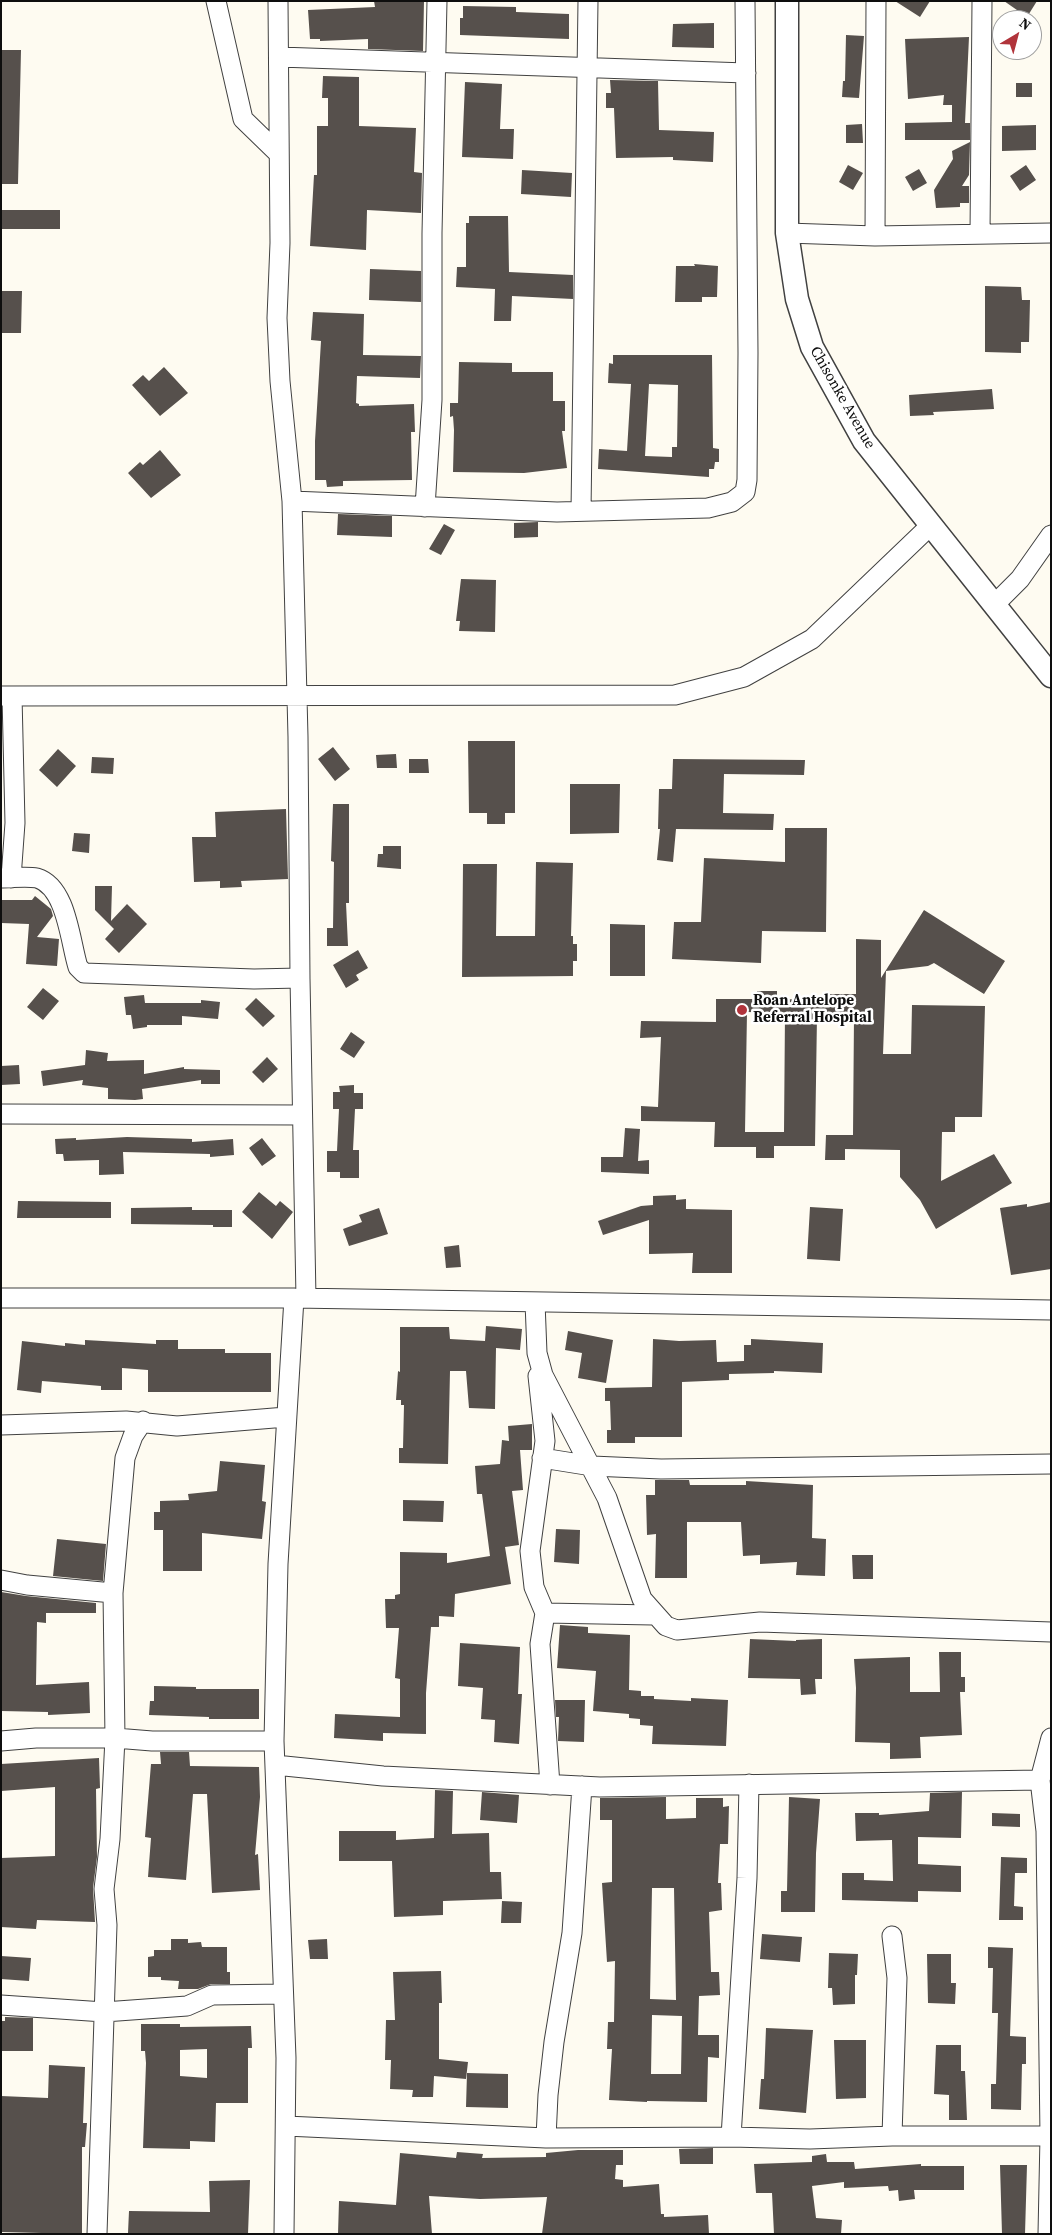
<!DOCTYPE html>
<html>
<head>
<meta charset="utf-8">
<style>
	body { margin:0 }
	#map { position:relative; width:1052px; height:2235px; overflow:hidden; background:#fefbf1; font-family:"Source Serif 4",serif }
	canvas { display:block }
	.frame { position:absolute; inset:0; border:2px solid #0e0e0e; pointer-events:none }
	.north { position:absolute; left:992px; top:10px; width:50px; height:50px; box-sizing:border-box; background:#fff; border:1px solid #9f9f9f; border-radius:50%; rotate:37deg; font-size:14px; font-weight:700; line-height:20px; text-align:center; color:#0e0e0e }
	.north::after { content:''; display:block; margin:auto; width:18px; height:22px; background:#b1343b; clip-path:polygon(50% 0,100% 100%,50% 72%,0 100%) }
</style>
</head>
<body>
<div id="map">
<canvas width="1052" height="2235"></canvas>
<div class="frame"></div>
<div class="north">N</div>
</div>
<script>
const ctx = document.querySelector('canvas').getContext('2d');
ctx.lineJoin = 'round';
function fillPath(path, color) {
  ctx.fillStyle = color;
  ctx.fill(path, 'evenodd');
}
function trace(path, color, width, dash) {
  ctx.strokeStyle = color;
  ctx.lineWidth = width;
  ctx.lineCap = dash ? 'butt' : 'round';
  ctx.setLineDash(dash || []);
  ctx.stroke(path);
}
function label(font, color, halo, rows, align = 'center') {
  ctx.font = font + ' "Source Serif 4",serif';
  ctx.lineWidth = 5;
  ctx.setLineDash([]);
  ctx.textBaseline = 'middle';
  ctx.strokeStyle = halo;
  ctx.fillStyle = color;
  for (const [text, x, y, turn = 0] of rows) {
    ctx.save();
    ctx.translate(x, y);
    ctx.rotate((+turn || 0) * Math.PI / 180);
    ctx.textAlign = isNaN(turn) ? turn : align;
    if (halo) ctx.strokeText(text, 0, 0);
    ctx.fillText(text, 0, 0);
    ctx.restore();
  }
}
fillPath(new Path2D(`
	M374,1H424L423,51L368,49V39L320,41V39H310L308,10L375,7Z
	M895,1H930L920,17Z
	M1004,1H1037L1027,17Z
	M463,6L516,7V12L569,14V39L460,35V18H463Z
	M714,23V48L672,47L673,24Z
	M846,35L864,36L859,98L842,97L843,81H845Z
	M969,37L965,123H970V140H905V123L952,122V105H943L944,95L908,99L905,39Z
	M1,50H21L18,184H1Z
	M323,76L359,77V126L416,128L414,172L422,173L421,213L367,210L366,250L310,246L314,175H317V126H328V98H322Z
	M610,80L658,81L659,130L714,132L713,162L673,160V157L616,158L614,108H606V93H611Z
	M465,82L502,84L500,129H514L513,159L462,157Z
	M1016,83H1032V97H1016Z
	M862,124L863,143H846V125Z
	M1036,125V150L1002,151V126Z
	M970,142L969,175L962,186H969V203H960V207L936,208L934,190L953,159L952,151Z
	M848,165L863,173L853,190L839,182Z
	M1026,165L1036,180L1020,191L1010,176Z
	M919,169L927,183L913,191L905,177Z
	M522,170L572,173L571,197L521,194Z
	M1,210H60V229H1Z
	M469,216H508L509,272L573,275V299L512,296L511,321H494L495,289L456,287L457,267H466V223H469Z
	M694,264L718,266L717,297H702V302H675L676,266H695Z
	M370,269L421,271V302L369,300Z
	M985,286L1021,287L1022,300H1030L1029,342H1021V353L985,352Z
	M1,291H22L21,333H1Z
	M313,312L364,314L363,355L421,356L420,378L357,376L356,403L359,404V406L414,404L415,432H411L412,480L343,481V486L327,487L326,480H315V441L321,341L311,340Z
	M613,355H712L713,448L719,449V462H715L714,469H709V477L598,469L599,449L627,451L631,384L608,383L609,363L613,364ZM649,384L678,385L677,447H672V457L645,456Z
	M459,362L512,363V372H553V401H565V431H562L567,468L524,473L453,472L454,430L453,416L450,417V403H458Z
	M164,367L188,393L160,416L132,385L143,375L149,381Z
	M992,389L994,409L933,412L934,415L910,416L909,395Z
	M160,450L181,475L151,498L128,473L140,462L143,465Z
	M338,514L392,516V537L337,535Z
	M538,522V537L514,538V523Z
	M444,524L455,530L441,555L429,549Z
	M461,579L496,580L495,632L459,631L460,621H456Z
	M468,741H515V813H505V824H487V813H469Z
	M333,747L350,769L335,781L318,759Z
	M58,749L76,766L57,787L39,770Z
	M396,754L397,768H377L376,755Z
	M92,757L114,758L113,774L91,773Z
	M409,759H428L429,773H409Z
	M673,759L805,760L804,775L724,774L723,813L774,814L773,830L676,829L673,862L657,860L660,829H658L659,789H672Z
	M570,784H620L619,833L570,834Z
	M333,804H349V903H346L348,946H327V928H333L334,862L331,861Z
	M286,809L288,879L241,881L242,887L220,888V881L194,882L192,837H216L215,812Z
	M785,828H827L826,932L762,931L761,963L672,959L674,922H701L704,858L785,862Z
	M74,833L90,834L89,853L72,851Z
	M383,846H401V869L377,867L378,854H383Z
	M536,862L573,863L571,936H573V944H577V961H573V976L462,977L463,864H497L496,936H535Z
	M95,886H112L111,921L127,904L147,924L119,953L105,939L114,929L95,910Z
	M35,896L51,909L53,916L37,937L59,939L57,966L26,964L29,924L1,923V900H32Z
	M924,910L1005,961L984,994L934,963L928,966L886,971L883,1054H911L912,1005L985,1006L982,1117H955V1132H942L941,1181L994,1154L1012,1183L936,1229L920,1200L900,1177V1150L845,1149V1160H825L826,1135H853L854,1016H817L815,1146H774V1158H756V1147H714L715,1122L641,1121V1106L658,1107L661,1037L640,1038L641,1021L716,1022V999H757V991H777V999L825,1000V994H856V939L881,940V978ZM747,1012L785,1013L784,1132H745Z
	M610,924L645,925V976H610Z
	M358,950L368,968L356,975L359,980L346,988L333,965Z
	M43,988L59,1001L43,1020L27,1007Z
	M144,995L145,1003H201V1000L220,1002L218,1019L182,1016V1025H147V1027L133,1029L131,1015H126L124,997Z
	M256,998L275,1016L263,1027L245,1009Z
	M351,1032L365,1042L354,1058L340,1049Z
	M86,1050L108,1053L107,1061L144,1060V1074L184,1067V1069L220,1070V1084H201V1080L142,1089L143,1099L135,1100L108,1099V1088L82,1085L83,1080L43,1086L41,1071L85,1065Z
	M267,1057L278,1069L263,1083L252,1072Z
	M19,1065L20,1084L1,1085V1066Z
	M354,1085V1093H363V1109H355L353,1150H359V1178H340V1172H327V1151H337L339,1109H333V1092H340L339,1086Z
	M625,1128L640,1129L638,1161L649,1160V1174L601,1172V1157H623Z
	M127,1137L192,1139V1142L233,1139L234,1155L210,1157V1154L123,1152L124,1174L99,1175V1160L64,1161L63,1154H56L55,1139L76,1138V1140Z
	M262,1138L276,1156L262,1166L249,1148Z
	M259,1192L276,1206L280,1201L293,1212L272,1239L242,1212Z
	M676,1195V1200L686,1199V1209L732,1210V1273H692L693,1253L649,1254V1220L603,1235L598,1221L641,1206L653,1205V1196Z
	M18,1201L111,1202V1218H17Z
	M1051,1202V1269L1011,1275L1000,1208L1027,1204V1207Z
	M192,1207V1210H232V1227H213V1225L131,1224V1208Z
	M810,1207L843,1209L840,1261L807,1259Z
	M379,1208L388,1234L349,1246L343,1229L362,1222L359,1215Z
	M459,1245L461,1267L446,1268L444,1247Z
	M486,1326L522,1329L520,1350L496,1348L495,1409L469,1408L466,1371H450L448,1464L399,1463V1448H403L404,1405H401V1400H396L398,1371L400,1372V1327H449L450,1339L485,1341Z
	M568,1331L613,1340L606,1383L578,1378L582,1353L565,1350Z
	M653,1339L679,1341L716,1340L717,1362L744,1361V1345H751V1339L823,1343L822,1373L774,1371V1373L729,1374V1380L682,1382V1437H635V1443H607V1430H611L610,1401H605V1388L652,1387Z
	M85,1340L156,1344V1340H178V1349H225V1353H271V1392H148V1370L122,1368V1390H101V1386L42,1381L41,1393L17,1390L22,1341L65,1346V1343L85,1345Z
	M532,1424V1450H520L523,1490L512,1491L519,1545L505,1547L511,1584L455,1594L454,1617L439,1616V1627H431L426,1693V1734L383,1733V1741L334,1738L335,1714L400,1717V1679L395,1678L399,1628H386L385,1599H395V1595L400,1594V1552L447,1553V1563L490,1556L482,1494H477L475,1466L500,1464L502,1440L509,1441L508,1426Z
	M220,1461L265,1465L262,1501L266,1502L262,1539L202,1533V1571H163V1530H154V1512H160V1501L189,1500L188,1494L217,1491Z
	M655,1480H689L690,1485H746V1481L813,1485L812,1538L826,1539L825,1576L796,1575L797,1562L760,1564V1555L743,1556L741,1522H687V1578H655L656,1534L647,1535L646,1495H655Z
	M403,1500L444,1501L443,1522L403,1521Z
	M556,1529L580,1530L579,1564L554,1562Z
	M57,1539L106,1544L103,1581L53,1576Z
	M852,1555H873V1579H853Z
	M1,1592L26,1596L96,1603V1613H46V1623L37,1622L36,1685L89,1682L90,1713L48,1715V1712L1,1711Z
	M560,1625L588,1627V1633L630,1635L629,1690L641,1691V1696H654V1699L691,1701V1698L728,1700L726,1746L652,1744L653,1726L640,1725V1719L629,1718V1714L593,1711L596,1671L557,1668Z
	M750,1639L796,1641V1640L822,1639V1679H815L816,1694L801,1695L800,1679L748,1678Z
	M460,1643L520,1647L518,1694H522L519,1744L494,1742L495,1720L481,1719L483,1688L458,1686Z
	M939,1652H961V1677H965V1692H960L962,1735L920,1737L921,1758L890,1759V1743L855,1742L856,1688L854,1659L910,1657V1692H940Z
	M154,1686L196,1687V1689H259V1719H209V1717L149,1715L150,1701H154Z
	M555,1700H585L584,1742L558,1741L559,1717H556Z
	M160,1752H189L190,1766L259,1767L260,1797L255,1855L258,1854L260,1890L212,1893L207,1794H193L186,1880L148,1877L151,1838L145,1837L151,1764H161Z
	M99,1758L100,1788L96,1789L97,1857L93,1888L95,1922L37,1920L36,1929L1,1927V1858L55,1856V1787L1,1791V1764Z
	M435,1790L453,1791L452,1834L489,1833L490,1872H501L502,1899L443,1901V1915L394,1917L392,1861H339V1831H396V1840L434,1838Z
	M482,1792L519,1795L517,1823L480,1820Z
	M962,1792L961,1838L918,1837V1864L961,1866V1892L918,1891V1902L842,1900V1873H864V1880L893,1881L892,1840L856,1841L855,1813H879V1815L929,1811L930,1793Z
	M666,1797V1819L696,1818V1798H723V1807L729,1806L728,1844H720L718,1883H721L722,1910L709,1912L711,1972H719L720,1995L699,1996L698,2035H719V2058L708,2057L707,2102L647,2101V2102L609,2100L612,2049H607L608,2022H614L615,1961L607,1962L602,1883L612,1882V1820H600V1798ZM652,1888H674L676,2000L650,1999ZM652,2015L682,2016L681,2074H651Z
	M789,1797L820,1799L816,1853L815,1912H781V1891H787Z
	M992,1813L1020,1814V1827L992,1826Z
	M1001,1857L1027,1858V1873H1015L1014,1906L1023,1907V1920H999Z
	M502,1901L522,1902L521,1923H501Z
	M762,1934L802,1937L800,1962L760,1959Z
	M171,1939H188V1943L201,1942L202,1947H227V1972H230V1984H211L198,1989H178L179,1981L161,1980V1977H148V1957L154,1956V1950H171Z
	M327,1939L328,1959H310L308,1940Z
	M988,1947L1013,1948L1010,2036L1026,2037V2064H1022L1021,2110L991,2109V2084H996L998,2013H992L993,1968H988Z
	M829,1953L858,1954L857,1975H855V2004L833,2005L832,1988H828Z
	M927,1954H951V1983H956L955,2004L928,2003Z
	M1,1956L31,1958L29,1981L1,1979Z
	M441,1971L442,2003H439V2059L468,2062L466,2079L434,2076L433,2097H412L413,2090L390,2089L391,2060H385L386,2020H395L393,1972Z
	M5,2017L33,2018V2051H1V2021H5Z
	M141,2024H180V2027L251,2026L252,2048H248V2103H216L215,2142L190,2141V2149L143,2148L146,2063L145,2051H141ZM207,2049V2078L180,2076V2050Z
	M766,2028L813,2030L806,2113L759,2109L761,2079H764Z
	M834,2040H866V2098L836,2099Z
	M936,2045H961V2071H965L967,2120H949V2095L934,2094Z
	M49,2065L85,2067L83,2123H87L85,2147H82V2234L1,2232V2096L48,2098Z
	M467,2073L508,2074V2108L466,2107Z
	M713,2148V2164H680L679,2149Z
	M578,2150H623V2165H616L615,2179L623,2180V2187L659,2184L661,2214H664V2217L708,2215L709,2234H542L547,2197L480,2199L429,2196L432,2234H338L339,2201L396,2205L400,2153L456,2158L457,2152L483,2154L482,2158L546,2157V2153Z
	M826,2154L827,2162H854L855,2169L921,2164V2166H964V2190H914L915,2199L899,2201L898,2190L889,2191L888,2186L844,2188V2182L812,2186L816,2218L842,2220L841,2234H774L772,2193H756L754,2164L812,2162V2156Z
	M1000,2165H1027L1025,2234H1002Z
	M250,2180L248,2234L128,2233L129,2211L210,2212L209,2181Z`), '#56504c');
const minor = new Path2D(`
	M216,1L243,119L279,154
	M278,1L280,243L277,318L280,381L292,501L298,737L300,978L306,1298
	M279,57L746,73
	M787,233L875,236L1051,233
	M980,234L982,1
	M875,236L876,1
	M292,501L557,512L708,508L732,502L745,492L747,480L748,353L745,1
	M425,507L432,400V233L437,1
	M581,511L588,1
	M994,605L1020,579L1051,535
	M1,696L675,695L744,677L812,639L930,526
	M1,878C12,878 26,876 37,878C67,887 70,942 78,967L84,973L254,979L300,978
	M11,878L15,823L12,696
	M1,1114L302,1115
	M1,1298H294L1051,1310
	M535,1302L537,1353L543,1375L607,1498L642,1599L666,1626L677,1630L760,1622L1051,1632
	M538,1376L545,1441L530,1551L534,1587L545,1613L540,1644L550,1785
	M1,1425L126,1421L177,1426L286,1417
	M542,1458L592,1466L661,1469L1051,1464
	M1,1580L27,1585L113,1593L115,1738L152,1741H274
	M113,1593L125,1458L133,1436L143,1421
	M545,1613L653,1615
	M1,1741L36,1738H115L110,1839L104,1889L107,1925L97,2234
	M275,1765L383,1776L600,1787L1040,1780
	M892,1936L897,1978L892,2136
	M1,2005L104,2012L187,2006L212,1995L283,1994
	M286,2126L546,2138L731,2137L810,2139L892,2136H1050
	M731,2137L747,1878L749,1784
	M546,2138L548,2095L554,2042L572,1933L582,1786
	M284,2234L286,2058L274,1741L278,1564L294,1298
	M1048,2234L1050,2136L1046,1831L1040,1780L1051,1738`);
const tertiary = new Path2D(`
	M787,1V233L797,299L812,347L864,441L1051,676`);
trace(minor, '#414141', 21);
trace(tertiary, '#414141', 25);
trace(minor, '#fff', 19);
trace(tertiary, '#fff', 22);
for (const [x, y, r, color] of [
	[742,1010,6,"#b1343b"]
]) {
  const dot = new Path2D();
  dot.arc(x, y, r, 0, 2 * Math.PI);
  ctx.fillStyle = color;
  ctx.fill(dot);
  trace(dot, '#fff', 2);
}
label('15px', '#0e0e0e', '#fff', [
	["Chisonke Avenue",842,398,60]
]);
label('bold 15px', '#0e0e0e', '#fff', [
	["Roan Antelope",753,1001],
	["Referral Hospital",753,1018]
], 'left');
</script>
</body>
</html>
